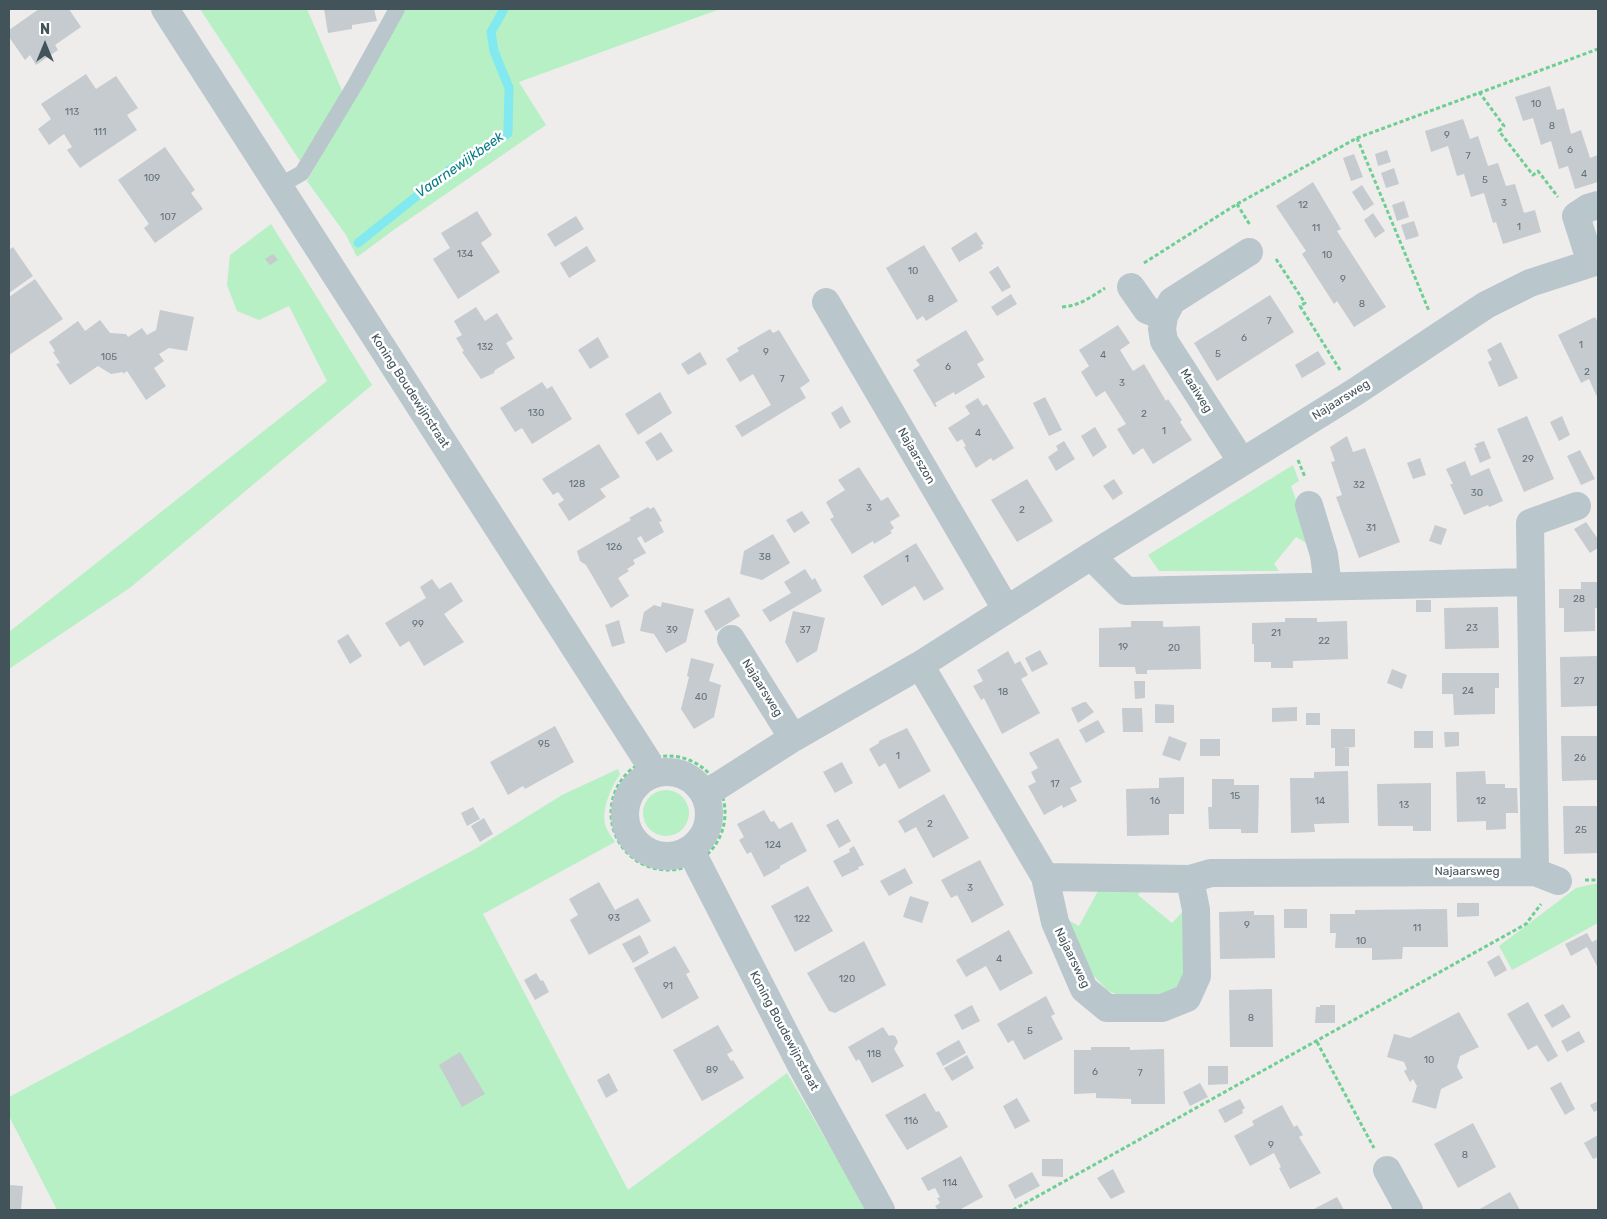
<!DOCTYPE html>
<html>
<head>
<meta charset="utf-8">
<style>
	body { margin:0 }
	#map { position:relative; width:1607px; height:1219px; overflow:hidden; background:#efecec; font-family:Rubik,sans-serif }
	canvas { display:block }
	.frame { position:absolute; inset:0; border:10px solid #43535a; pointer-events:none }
	.north { position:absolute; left:20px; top:20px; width:50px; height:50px; -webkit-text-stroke:4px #fff; paint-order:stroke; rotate:0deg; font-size:14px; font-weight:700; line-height:20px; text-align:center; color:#43535a }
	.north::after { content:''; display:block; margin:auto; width:18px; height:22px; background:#43535a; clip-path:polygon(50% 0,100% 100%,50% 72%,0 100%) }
</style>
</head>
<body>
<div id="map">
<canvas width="1607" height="1219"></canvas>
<div class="frame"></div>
<div class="north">N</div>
</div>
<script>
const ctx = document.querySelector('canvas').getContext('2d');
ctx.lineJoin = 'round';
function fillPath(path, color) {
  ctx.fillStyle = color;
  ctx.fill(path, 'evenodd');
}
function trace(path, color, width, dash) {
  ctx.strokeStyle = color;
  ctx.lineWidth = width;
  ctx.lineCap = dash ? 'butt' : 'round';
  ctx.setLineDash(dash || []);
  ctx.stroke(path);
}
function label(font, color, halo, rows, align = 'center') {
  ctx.font = font + ' Rubik,sans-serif';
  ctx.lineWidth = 5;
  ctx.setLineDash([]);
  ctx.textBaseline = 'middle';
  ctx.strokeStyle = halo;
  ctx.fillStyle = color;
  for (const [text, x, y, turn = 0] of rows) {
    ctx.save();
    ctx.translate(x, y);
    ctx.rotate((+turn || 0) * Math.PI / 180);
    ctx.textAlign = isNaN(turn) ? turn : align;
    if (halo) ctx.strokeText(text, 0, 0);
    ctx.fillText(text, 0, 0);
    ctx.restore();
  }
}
fillPath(new Path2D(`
	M200,9H307L343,93L300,161Z
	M406,9H720L519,82L546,125L395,229L357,257L346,235L307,181Z
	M271,224L372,385L131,587L9,669V632L327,381L289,306L259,320L237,311L227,285L230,255Z
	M1293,465L1299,481L1291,486L1310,538L1308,544L1296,537L1274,564L1279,571H1159L1148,555Z
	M618,769L620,774C611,788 602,807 605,824C606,830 612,837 615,842L483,914L628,1190L787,1073L867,1210H57L9,1116V1097L475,849L562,795Z
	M643 813a23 23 0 1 1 46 0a23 23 0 1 1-46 0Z
	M1150,880L1138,895L1172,923L1185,909L1187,975L1181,990L1166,996L1124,998L1107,990L1093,975L1062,917L1079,926L1098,891Z
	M1598,883V923L1512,970L1499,946L1576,888Z`), '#b6f0c4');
trace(new Path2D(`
	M358,243L452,168L480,153L508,133L509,88L494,51L491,32L504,9`), '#81e9ef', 9);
fillPath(new Path2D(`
	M39,9H69L81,27L55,45L58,50L36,65L30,55L25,60L9,37V30Z
	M324,9H374L377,21L352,25V29L328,33Z
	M86,74L96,89L116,76L138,108L127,115L137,130L80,168L67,150L72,147L64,134L49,145L38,129L51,119L41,104Z
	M1550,86L1557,110L1564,108L1571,134L1581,130L1590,158L1598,155V182L1575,189L1568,166L1559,169L1551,141L1541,145L1533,118L1523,121L1515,97Z
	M1463,119L1470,139L1478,136L1488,166L1498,163L1506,186L1515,184L1524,213L1535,210L1541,232L1503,244L1496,222L1493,223L1484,193L1471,197L1464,174L1457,176L1448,146L1431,152L1425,131Z
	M165,147L195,190L191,193L203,209L155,243L144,228L149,224L118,180Z
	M1387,150L1391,162L1378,166L1375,154Z
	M1354,154L1363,177L1351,181L1343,158Z
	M1394,168L1399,184L1386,188L1381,173Z
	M1313,182L1341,229L1337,231L1386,307L1354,327L1337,301L1334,304L1302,254L1306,251L1276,206Z
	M1362,185L1374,204L1364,211L1352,192Z
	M1404,201L1409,217L1397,221L1392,205Z
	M477,211L492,235L481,243L500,272L458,299L433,259L450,248L441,233Z
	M1373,213L1385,231L1375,238L1364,220Z
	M576,216L584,229L555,247L547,234Z
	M1414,221L1419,236L1406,240L1401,225Z
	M976,232L984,244L981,245L983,248L959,262L951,248Z
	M924,245L958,301L926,321L923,316L917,320L886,268Z
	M587,246L596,261L569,278L560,263Z
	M13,247L33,276L9,293V250Z
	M273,254L278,260L270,265L265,259Z
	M998,266L1011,287L1002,292L989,272Z
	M35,279L63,319L9,355V297Z
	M1011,294L1017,304L997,316L991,307Z
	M1270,295L1294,332L1217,381L1194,343Z
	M476,307L485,321L497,313L513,339L506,343L515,358L495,370L494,373L481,379L462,352L464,351L456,338L462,335L454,321Z
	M160,310L194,317L187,351L169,348L159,354L164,361L154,368L166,386L146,400L127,371L123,374V372L111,374L98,366L70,385L56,364L60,363L53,352L55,351L49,342L78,321L85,331L100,320L110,333L126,334L128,337L142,328L147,335L156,330Z
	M1595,317L1598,323V399L1589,379L1581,383L1558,335Z
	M1118,325L1130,343L1120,350L1133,371L1144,364L1166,401L1168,399L1182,420L1180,422L1192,440L1153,464L1143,448L1133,455L1117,429L1126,424L1105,391L1096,397L1081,372L1089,366L1079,350Z
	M770,329L773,333L779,330L810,381L800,388L806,398L742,437L735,426L771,405L753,374L740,382L726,359L739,351L737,348Z
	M966,330L984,360L977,364L985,377L955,395L954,392L935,403L937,406L935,407L913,370L920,365L916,360Z
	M598,337L609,357L590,369L578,350Z
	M1501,342L1518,378L1499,387L1488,362L1492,360L1487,350Z
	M1318,351L1326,364L1302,378L1295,365Z
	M700,352L707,364L688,375L681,364Z
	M542,382L547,389L552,386L572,419L532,444L522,428L515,432L500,408Z
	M660,392L672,413L638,435L625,414Z
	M1045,397L1062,430L1049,436L1033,403Z
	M978,398L983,406L987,404L1014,448L993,461L991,458L976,468L964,447L966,446L962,439L957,442L948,428L970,414L965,406Z
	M842,406L851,422L840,429L831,413Z
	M1527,416L1554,479L1524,492L1497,429Z
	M1562,416L1570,435L1559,441L1550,422Z
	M1095,427L1107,447L1093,457L1081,436Z
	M661,432L673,451L657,461L645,442Z
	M1347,436L1353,452L1365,448L1400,542L1359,558L1336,497L1342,495L1331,462L1335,461L1330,447Z
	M1064,441L1075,459L1056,471L1048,457L1058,450L1056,446Z
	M1484,441L1491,458L1480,463L1474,448L1477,447L1475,444Z
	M599,444L620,477L600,489L606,497L569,521L558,504L564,500L558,492L553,495L542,479Z
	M1580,450L1595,479L1581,485L1567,456Z
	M1420,458L1426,475L1413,479L1407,463Z
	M1465,461L1471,476L1489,468L1503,501L1489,507L1488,505L1464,515L1450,484H1453L1446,469Z
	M859,467L881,501L888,497L900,516L890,522L894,528L890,531L892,533L874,544L873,541L852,554L830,519L834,517L826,502L845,490L838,480Z
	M1027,479L1053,521L1017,542L991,500Z
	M1114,479L1123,493L1113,500L1103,486Z
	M648,507L650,509L654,507L662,521L659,522L664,532L645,543L641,536L637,538L646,553L633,560L635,564L627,569L629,571L618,578L629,596L611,608L586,565L580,561L577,551L631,520L629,518Z
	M802,511L810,523L794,533L786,520Z
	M1586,522L1598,539V548L1590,553L1574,529Z
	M1435,525L1447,529L1441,545L1429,541Z
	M773,534L790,563L762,580L740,574L744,551Z
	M916,543L944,589L924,601L915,586L882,606L863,576Z
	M805,569L812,580L815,578L822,591L770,622L762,610L791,593L784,582Z
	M432,579L439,589L451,582L463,601L444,614L464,642L424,666L409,641L400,647L385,623L426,598L420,587Z
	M1581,582H1598V608H1595V631L1564,632V608H1559V589H1581Z
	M729,597L740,616L716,631L704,611Z
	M1416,600H1431V612H1416Z
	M662,602L694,609L686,642L666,653L654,634L640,631L644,612L654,605L661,607Z
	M1498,607L1499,648L1445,649L1444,608Z
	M793,611L825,618L817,651L797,663L785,642Z
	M1285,618H1317V622L1347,621L1348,659L1293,661V668H1271V662H1254V644H1252V623L1285,622Z
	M619,620L625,643L612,647L605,625Z
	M1131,621H1163V627L1200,626L1201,669L1147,670V674H1136L1135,667H1099V628L1131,627Z
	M348,634L362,656L350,664L337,641Z
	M1040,650L1048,664L1032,672L1025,658Z
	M1008,651L1015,664L1020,661L1028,675L1021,679L1040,713L1002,734L984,698L981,700L973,686L983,681L977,670Z
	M1598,656V706L1561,707L1560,657Z
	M691,658L714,664L709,681L721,685L714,717L694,729L681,709L689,677L687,676Z
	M1392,669L1407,675L1402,689L1387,683Z
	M1442,673H1499V688H1495V714L1454,715L1453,694H1442Z
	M1134,681H1145V698L1135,699Z
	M1084,702H1086L1094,712L1078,723L1071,708Z
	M1155,704L1174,705V723H1155Z
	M1297,707V721L1272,722V708Z
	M1122,708H1142L1143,732H1123Z
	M1306,713H1320V725H1306Z
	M1098,720L1105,732L1086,743L1079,730Z
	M555,726L574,762L525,789L523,786L508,795L490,762Z
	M907,728L931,771L899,789L885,763L879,767L869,749L879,743V741Z
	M1331,729H1355V747L1341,748H1349V766H1335V748H1331Z
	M1414,731H1433V748H1414Z
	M1444,732H1459V746L1445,747Z
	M1169,736L1187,743L1180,761L1162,755Z
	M1561,736H1598V780L1562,781Z
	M1058,738L1082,782L1070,788L1077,801L1063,808L1062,805L1044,815L1028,786L1036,782L1031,772L1038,768L1029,753Z
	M1200,739H1220V756H1200Z
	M842,762L853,783L835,793L823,772Z
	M1348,771L1349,823L1314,824L1315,832L1291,833L1290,778H1314V772Z
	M1485,771L1486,784H1505V788H1517L1518,813H1506V829L1486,830V821L1457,822L1456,772Z
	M1184,777V814H1169V835L1127,836L1126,789L1159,788V778Z
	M1212,779H1234V785H1259L1258,833H1241V829H1209L1208,807H1212Z
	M1431,783V831H1413V826H1378L1377,784Z
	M944,794L969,838L933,858L916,827L905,833L898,821Z
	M1563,806H1598V853L1564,854Z
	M473,807L480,819L467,826L461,813Z
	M764,810L771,822L774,821L779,829L792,822L807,851L780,866V868L764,877L751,852L747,854L739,840L744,837L737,824Z
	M484,818L493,834L480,842L471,826Z
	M838,819L851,841L839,848L826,825Z
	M854,846L864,865L858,867L859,869L842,877L833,861L850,852L849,849Z
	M980,860L1004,905L972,923L957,895L951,898L941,880Z
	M905,868L913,883L889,896L880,881Z
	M599,882L615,910L638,898L651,921L589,955L570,920L578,915L569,899Z
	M808,886L833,931L795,952L771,906Z
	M910,896L929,902L922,923L903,917Z
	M1457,903H1479V916L1457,917Z
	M1284,909H1307V928H1284Z
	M1447,909L1448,947H1403L1402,959L1372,960V948H1335L1336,933H1330V914H1355V910Z
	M1254,911V915H1274L1275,958L1220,959L1219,912Z
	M1009,930L1033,973L1000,991L986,966L966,977L956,960Z
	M1587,933L1592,942L1598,939V968L1587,947L1571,956L1565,944Z
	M640,935L649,953L633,963L622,944Z
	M864,941L886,985L835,1013L829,1011L807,973Z
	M675,946L690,972L686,974L699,998L662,1019L634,968Z
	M1499,955L1507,970L1495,977L1487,962Z
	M536,973L541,981L543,980L549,992L535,1000L524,980Z
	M1272,989L1273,1047H1230L1229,990Z
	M1046,996L1055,1014L1051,1016L1063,1039L1024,1060L1013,1040L1008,1043L997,1024Z
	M1528,1002L1558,1056L1548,1062L1537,1045L1528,1050L1507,1014Z
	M1563,1004L1571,1017L1552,1028L1544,1015Z
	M972,1005L980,1021L962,1030L954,1015Z
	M1320,1005H1335V1023H1315L1316,1007H1320Z
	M1459,1012L1479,1047L1460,1056L1457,1067L1463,1078L1441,1089L1436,1109L1412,1102L1417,1086L1413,1079L1410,1082L1404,1071L1407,1069L1404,1062L1387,1057L1394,1034L1410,1038Z
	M718,1025L733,1051L727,1054L731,1061L733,1060L744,1078L702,1101L673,1050Z
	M883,1027L889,1036L891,1035L895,1036L898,1042L894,1049L904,1066L872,1083L859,1059L856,1061L848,1047Z
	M1579,1031L1585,1042L1567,1052L1561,1041Z
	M959,1040L966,1053L943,1066L936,1053Z
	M1091,1047H1130V1050L1164,1049L1165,1104H1131V1099L1096,1098V1093L1074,1094V1050H1091Z
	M460,1052L485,1094L462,1107L439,1065Z
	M967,1055L974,1068L952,1081L944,1068Z
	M1208,1066H1228V1084L1208,1085Z
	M609,1073L618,1091L606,1098L597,1080Z
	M1561,1082L1575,1109L1565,1115L1550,1088Z
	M1200,1083L1208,1097L1190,1106L1183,1092Z
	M925,1093L936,1112L939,1111L948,1127L907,1150L885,1115Z
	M1017,1098L1030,1121L1015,1129L1003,1106Z
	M1240,1099L1245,1108L1242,1110L1243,1113L1225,1123L1218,1110Z
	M1598,1101V1110L1594,1112L1590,1105Z
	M1282,1105L1294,1127L1297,1125L1303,1135L1299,1137L1321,1173L1290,1189L1279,1168L1281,1167L1274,1153L1250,1166L1234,1136L1254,1125L1252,1121Z
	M1473,1123L1496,1167L1458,1188L1434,1144Z
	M1598,1135V1157L1593,1159L1584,1143Z
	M961,1156L983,1197L959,1210H938L935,1206L940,1203L937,1198L940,1197L935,1188L928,1191L921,1178Z
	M1042,1159H1063V1177L1042,1176Z
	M1113,1169L1125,1192L1111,1199L1097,1178Z
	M1032,1172L1040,1186L1015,1199L1008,1185Z
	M9,1185L23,1186L21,1210H9Z
	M1510,1192L1520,1210H1478Z
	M1337,1197L1344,1210H1312Z`), '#c5cbcf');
trace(new Path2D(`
	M1479,92L1504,126L1499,131L1533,175L1538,171L1558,197
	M1357,138L1429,311
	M1237,204L1250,225
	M1276,259L1305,303L1300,306L1340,370
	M1144,263L1237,204L1357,138L1598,49
	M1062,307C1079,306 1091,297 1105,288
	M1298,460L1305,477
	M611 813a57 57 0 1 1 114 0a57 57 0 1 1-114 0Z
	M1585,880H1598
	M1317,1042L1374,1148
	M1013,1210L1526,924L1541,904`), '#6dcf91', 3, [4, 2.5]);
trace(new Path2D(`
	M279,186L302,173L356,83L397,9`), '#b9c6cc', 16);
trace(new Path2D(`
	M165,9L647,760L653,774
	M1591,263L1576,216L1588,208L1598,205
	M1131,287L1147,310L1164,316
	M826,302L1006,609
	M1242,462L1164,341L1162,329L1164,316L1172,301L1249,252
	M1309,505L1324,555L1328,586
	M1091,556L1126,591L1531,582
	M731,639L793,738
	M920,665L1045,877L1190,879L1211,873L1535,872L1558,881
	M625 814a42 42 0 1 1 84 0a42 42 0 1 1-84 0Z
	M704,793L718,786L793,738L920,665L1091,556L1355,392L1486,305L1530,283L1598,261
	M690,849L801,1065L881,1210
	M1535,872L1530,523L1577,506
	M1045,877L1055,922L1084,989L1107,1008H1162L1187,998L1197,976L1196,910L1190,879
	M1387,1170L1409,1210`), '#b9c6cc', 28);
label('10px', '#647177', null, [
	["10",1536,104],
	["113",72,112],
	["8",1552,126],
	["111",100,132],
	["9",1447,135],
	["6",1570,150],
	["7",1468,156],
	["4",1584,174],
	["109",152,178],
	["5",1485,180],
	["3",1504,203],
	["12",1303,205],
	["107",168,217],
	["1",1519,227],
	["11",1316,228],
	["134",465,254],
	["10",1327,255],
	["10",913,271],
	["9",1343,279],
	["8",931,299],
	["8",1362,304],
	["7",1269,321],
	["6",1244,338],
	["1",1581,345],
	["132",485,347],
	["9",766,352],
	["5",1218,354],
	["4",1103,355],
	["105",109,357],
	["6",948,367],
	["2",1587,372],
	["7",782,379],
	["3",1122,383],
	["130",536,413],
	["2",1144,414],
	["1",1164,431],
	["4",978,433],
	["29",1528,459],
	["128",577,484],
	["32",1359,485],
	["30",1477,493],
	["3",869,508],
	["2",1022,510],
	["31",1371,528],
	["126",614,547],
	["38",765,557],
	["1",907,559],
	["28",1579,599],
	["99",418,624],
	["23",1472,628],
	["39",672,630],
	["37",805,630],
	["21",1276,633],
	["22",1324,641],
	["19",1123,647],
	["20",1174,648],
	["27",1579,681],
	["24",1468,691],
	["18",1003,692],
	["40",701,697],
	["95",544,744],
	["1",898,756],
	["26",1580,758],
	["17",1055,784],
	["15",1235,796],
	["16",1155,801],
	["14",1320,801],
	["12",1481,801],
	["13",1404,805],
	["2",930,824],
	["25",1581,830],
	["124",773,845],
	["3",970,888],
	["93",614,918],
	["122",802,919],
	["9",1247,925],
	["11",1417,928],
	["10",1361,941],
	["4",999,959],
	["120",847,979],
	["91",668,986],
	["8",1251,1018],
	["5",1030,1031],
	["118",874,1054],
	["10",1429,1060],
	["89",712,1070],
	["6",1095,1072],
	["7",1140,1073],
	["116",911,1121],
	["9",1271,1145],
	["8",1465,1155],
	["114",950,1183]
]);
label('12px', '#43535a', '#fff', [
	["Koning Boudewijnstraat",410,391,57],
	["Maaiweg",1196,391,58],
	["Najaarsweg",1341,400,-32],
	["Najaarszon",916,456,60],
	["Najaarsweg",762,688,58],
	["Najaarsweg",1467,872],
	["Najaarsweg",1072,958,64],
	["Koning Boudewijnstraat",784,1031,62]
]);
label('italic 14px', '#087d84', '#fff', [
	["Vaarnewijkbeek",460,165,-35]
]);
</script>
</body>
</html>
